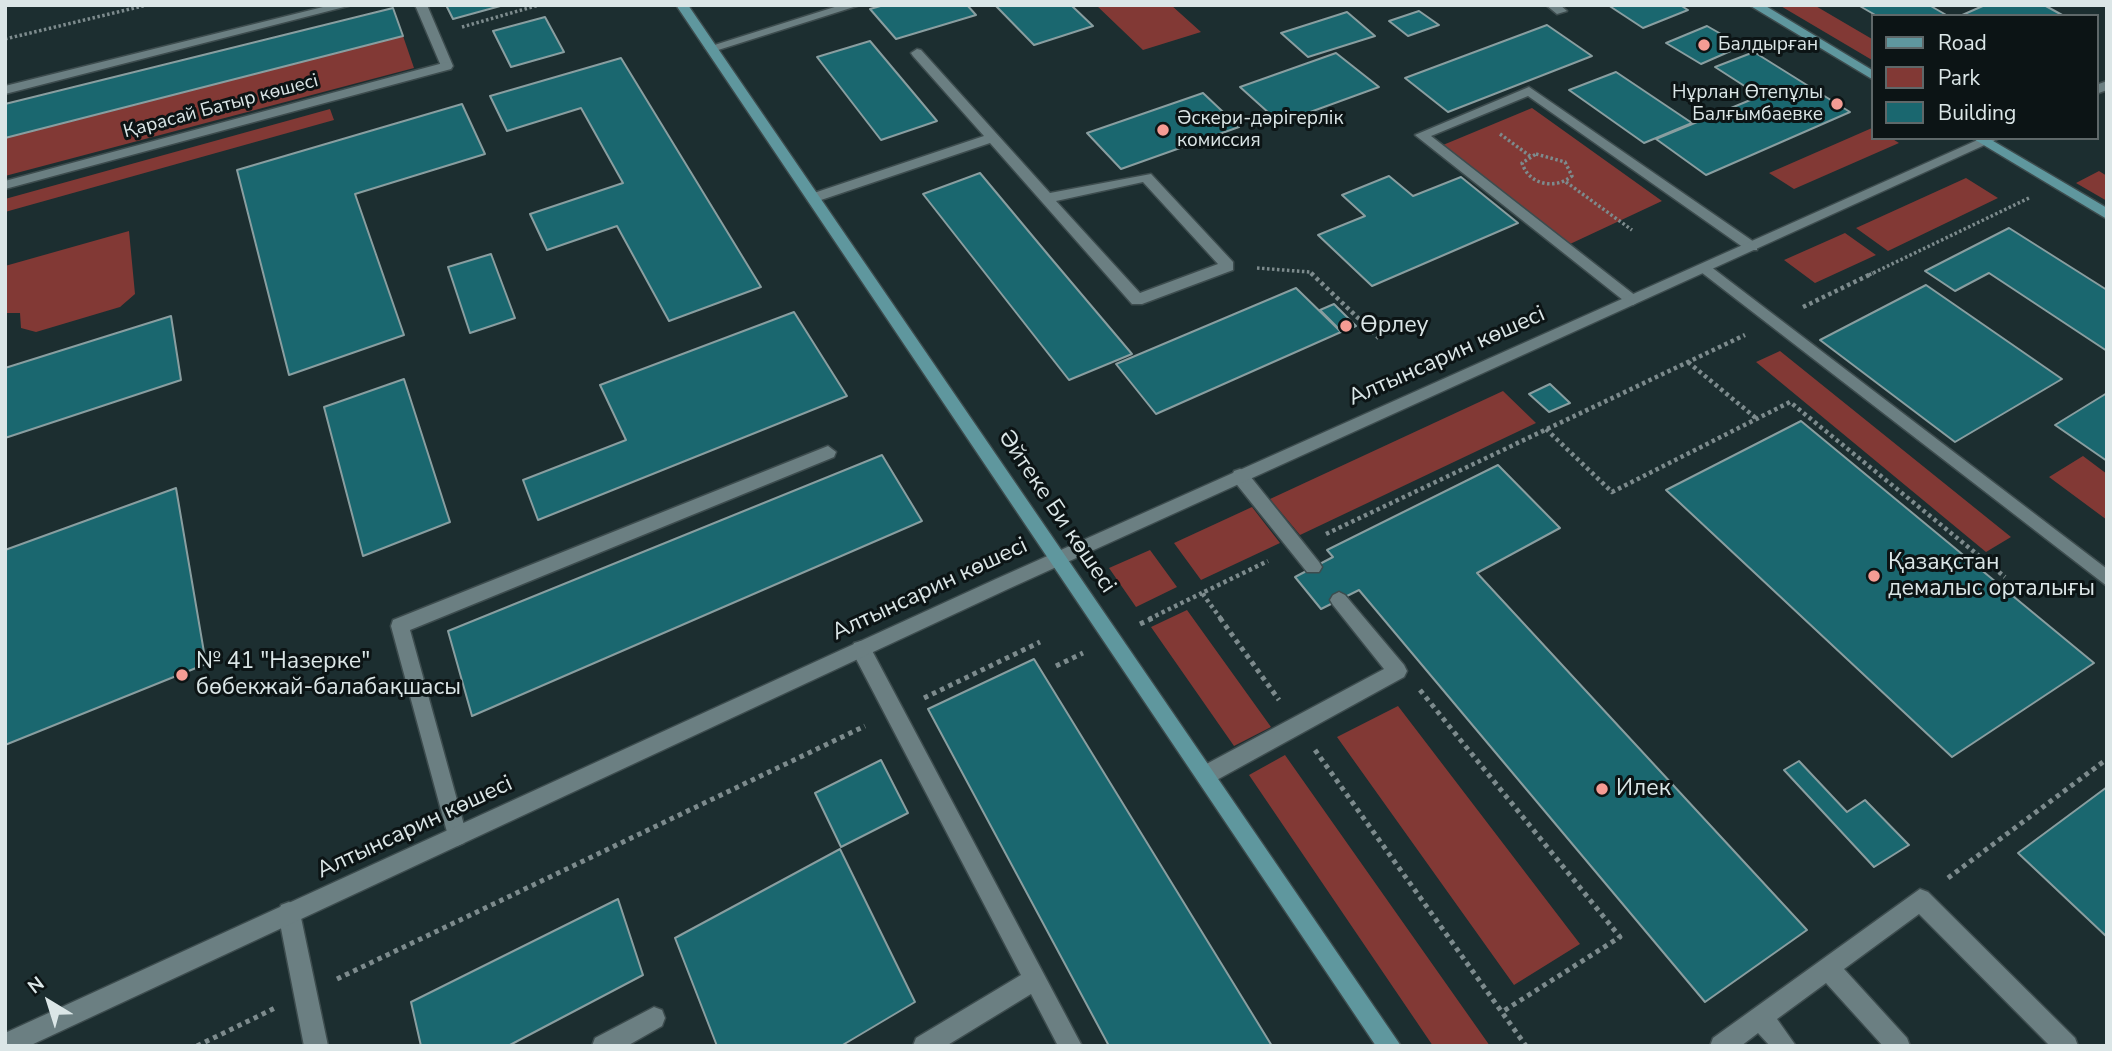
<!DOCTYPE html>
<html>
<head>
<meta charset="utf-8">
<style>
	body { margin:0 }
	#map { position:relative; width:2112px; height:1051px; overflow:hidden; background:#1c2e30; font-family:"Nunito Sans",sans-serif }
	canvas { display:block }
	.frame { position:absolute; inset:0; border:7px solid #dbe6e7; pointer-events:none }
	.legend { position:absolute; left:1871px; top:14px; width:228px; height:126px; box-sizing:border-box; background:#0c1415; border:2px solid #5f6869; margin:0; padding:9px 12px; list-style:none; font-size:21px; color:#dbe6e7 }
	.legend li { display:flex; align-items:center; gap:14px; height:35px }
	.legend b { width:35px; border:2px solid #5f6869 }
	.north { position:absolute; left:14px; top:967px; width:70px; height:70px; -webkit-text-stroke:5px #0c1415; paint-order:stroke; rotate:322deg; font-size:19px; font-weight:700; line-height:28px; text-align:center; color:#dbe6e7 }
	.north::after { content:''; display:block; margin:auto; width:24px; height:32px; background:#dbe6e7; clip-path:polygon(50% 0,100% 100%,50% 72%,0 100%) }
</style>
</head>
<body>
<div id="map">
<canvas width="2112" height="1051"></canvas>
<div class="frame"></div>
<ul class="legend">
<li><b style="height:9px;background:#5f979e"></b>Road</li>
<li><b style="height:19px;background:#823935"></b>Park</li>
<li><b style="height:19px;background:#1a676f"></b>Building</li>
</ul>
<div class="north">N</div>
</div>
<script>
const ctx = document.querySelector('canvas').getContext('2d');
ctx.lineJoin = 'round';
function fillPath(path, color) {
  ctx.fillStyle = color;
  ctx.fill(path, 'evenodd');
}
function trace(path, color, width, dash) {
  ctx.strokeStyle = color;
  ctx.lineWidth = width;
  ctx.lineCap = dash ? 'butt' : 'round';
  ctx.setLineDash(dash || []);
  ctx.stroke(path);
}
function label(font, color, halo, rows, align = 'center') {
  ctx.font = font + ' "Nunito Sans",sans-serif';
  ctx.lineWidth = 6;
  ctx.setLineDash([]);
  ctx.textBaseline = 'middle';
  ctx.strokeStyle = halo;
  ctx.fillStyle = color;
  for (const [text, x, y, turn = 0] of rows) {
    ctx.save();
    ctx.translate(x, y);
    ctx.rotate((+turn || 0) * Math.PI / 180);
    ctx.textAlign = isNaN(turn) ? turn : align;
    if (halo) ctx.strokeText(text, 0, 0);
    ctx.fillText(text, 0, 0);
    ctx.restore();
  }
}
fillPath(new Path2D(`
	M1096,5H1171L1201,32L1143,50Z
	M1779,5H1814L1872,39V60Z
	M403,36L414,68L5,176V138Z
	M1532,108L1662,201L1570,244L1443,145Z
	M330,109L334,120L5,212V199Z
	M1872,128V138H1891L1899,143L1794,189L1769,173Z
	M2099,171L2107,176V201L2076,183Z
	M1966,178L1998,198L1888,251L1856,228Z
	M129,231L135,294L120,307L36,332L21,328L20,313H5V266Z
	M1845,233L1876,255L1815,283L1784,260Z
	M1780,351L2011,537L1986,552L1756,362Z
	M1503,391L1536,423L1300,535L1270,499Z
	M2083,456L2107,474V520L2049,477Z
	M1252,507L1280,543L1201,580L1174,543Z
	M1150,550L1177,587L1136,607L1109,568Z
	M1187,610L1271,727L1234,746L1151,627Z
	M1398,706L1580,944L1514,985L1337,737Z
	M1285,755L1490,1046H1433L1249,775Z`), '#823935');
const building = new Path2D(`
	M446,5H504L453,19Z
	M884,5H967L976,15L896,39L870,9Z
	M995,5H1071L1093,26L1034,45Z
	M1608,5H1680L1688,10L1643,28Z
	M1858,5H1929L1948,16H1877Z
	M1985,5H2044L2064,16H1960Z
	M393,8L403,36L5,138V104Z
	M1419,11L1439,25L1408,36L1389,21Z
	M1347,12L1375,36L1308,57L1281,33Z
	M545,17L564,52L511,67L493,31Z
	M1547,25L1592,56L1448,112L1405,78Z
	M1707,26L1742,46L1701,64L1666,43Z
	M870,41L922,103L937,121L881,140L817,57Z
	M1754,52L1850,112L1706,175L1656,139L1760,96L1715,67Z
	M1336,53L1379,87L1280,123L1240,87Z
	M621,58L761,287L669,321L617,226L547,250L530,214L623,183L581,108L507,131L490,96Z
	M1616,72L1692,123L1644,143L1569,90Z
	M1203,93L1239,127L1121,169L1087,133Z
	M462,104L485,154L355,194L404,335L289,375L237,170Z
	M980,173L1050,257L1132,354L1069,380L923,194Z
	M1389,176L1413,196L1461,177L1518,223L1372,286L1318,235L1365,216L1342,195Z
	M2009,228L2107,290V351L1989,273L1955,291L1925,271Z
	M491,254L515,318L470,333L448,267Z
	M1926,285L2062,379L1955,442L1820,340Z
	M1296,288L1341,332L1156,414L1116,364Z
	M1334,304L1356,326L1342,332L1320,310Z
	M794,312L847,396L538,520L523,480L626,440L600,385Z
	M171,316L181,380L5,438V368Z
	M404,379L450,522L363,556L324,407Z
	M1550,384L1570,403L1549,412L1529,394Z
	M2107,393V461L2055,425Z
	M1801,421L2094,663L1952,757L1666,490Z
	M882,455L922,521L472,716L448,631Z
	M1498,465L1560,528L1477,573L1807,930L1705,1002L1359,590L1321,609L1295,577L1333,557L1327,550Z
	M176,488L206,664L5,745V550Z
	M1034,659L1272,1046H1109L928,709Z
	M881,760L908,813L841,847L815,793Z
	M1799,761L1847,812L1865,800L1909,845L1874,867L1784,770Z
	M2107,787V937L2018,853Z
	M840,849L915,1002L841,1046H717L675,938Z
	M618,899L643,975L508,1046H421L411,1002Z`);
fillPath(building, '#1a676f');
trace(building, '#899ea0', 2);
const lane = new Path2D(`
	M331,5H352L5,94V86Z
	M415,5H427L453,66L451,69L441,66Z
	M841,5H860L715,51L705,48Z
	M1546,5H1560L1567,11L1557,14Z
	M917,49L921,50L1050,193L1151,174L1233,262V270L1142,304H1132L990,143L818,201H808V195L984,136L913,56L911,53ZM1143,182L1218,264L1140,293L1056,201Z
	M1529,87L1757,244V250H1747L1528,96L1431,136L1641,300L1633,305L1628,304L1415,135Z
	M1706,263L2107,569V586L1701,272L1699,268Z
	M828,446L836,452L834,457L410,630L467,836L464,843L457,846L450,843L391,626L393,620Z
	M1240,469L1246,471L1319,562L1322,567L1319,572H1307L1234,481L1232,476L1234,471Z
	M1339,592L1345,595L1404,665L1407,671L1404,677L1213,782L1206,784L1199,782L1196,775L1199,768L1384,669L1333,605L1330,600L1333,595Z
	M861,641L868,643L1082,1046H1058L1031,994L946,1046H913L916,1038L1021,975L854,655L852,649L854,643Z
	M1920,889L1928,892L2075,1038L2078,1046H2050L1919,914L1844,969L1907,1038L1910,1046H1883L1826,983L1777,1019L1796,1046H1770L1758,1033L1741,1046H1710L1713,1038Z
	M289,902L297,905L300,913L328,1046H304L278,913L281,905Z
	M654,1007L662,1010L665,1018L662,1026L627,1046H592L595,1038Z`);
const street = new Path2D(`
	M447,62L451,63V69L5,189V181Z
	M2107,81V90L2096,94V85Z
	M1982,138H2000L1008,589L29,1046H5V1033L996,579Z`);
const secondary = new Path2D(`
	M676,5H688L1401,1046H1376Z
	M1749,5H1764L1872,70V79Z
	M1972,138H1988L2107,208V219Z`);
trace(lane, '#3d4c4e', 3);
trace(street, '#3d4c4e', 3);
trace(secondary, '#3d4c4e', 3);
trace(new Path2D(`
	M462,27L539,5
	M5,39L147,5
	M1500,134L1530,156
	M1536,154L1565,162L1572,176C1555,190 1529,185 1522,163Z
	M1566,182L1632,230
	M1257,268L1310,272L1313,275
	M1869,275L2029,198`), '#7d8b8d', 3.5, [2.5, 2.5]);
trace(new Path2D(`
	M1311,273L1379,338
	M1803,307L1873,273
	M1688,362L1757,419
	M1546,429L1612,492L1790,402L2005,577
	M1326,534L1745,335
	M1149,619L1202,593
	M1221,619L1202,593L1268,561`), '#7d8b8d', 4.5, [3.5, 3.5]);
trace(new Path2D(`
	M1220,618L1279,700
	M1140,624L1153,618
	M1056,666L1083,653
	M1420,690L1620,937L1502,1012
	M924,698L1040,642
	M1315,750L1526,1046
	M1948,878L2107,759
	M337,979L865,726
	M197,1046L275,1008`), '#7d8b8d', 5, [4.5, 4.5]);
fillPath(lane, '#6b7f82');
fillPath(street, '#6b7f82');
fillPath(secondary, '#5f979e');
for (const [x, y, r, color] of [
	[1704,45,7,"#f59c94"],
	[1837,104,7,"#f59c94"],
	[1163,130,7,"#f59c94"],
	[1346,326,7,"#f59c94"],
	[1874,576,7,"#f59c94"],
	[182,675,7,"#f59c94"],
	[1602,789,7,"#f59c94"]
]) {
  const dot = new Path2D();
  dot.arc(x, y, r, 0, 2 * Math.PI);
  ctx.fillStyle = color;
  ctx.fill(dot);
  trace(dot, '#0c1415', 2.5);
}
label('19px', '#dbe6e7', '#0c1415', [
	["Балдырған",1718,45],
	["Нұрлан Өтепұлы",1823,93,"right"],
	["Балғымбаевке",1823,115,"right"],
	["Әскери-дәрігерлік",1177,119],
	["комиссия",1177,141]
], 'left');
label('19px', '#dbe6e7', '#0c1415', [
	["Қарасай Батыр көшесі",221,107,-15]
]);
label('23px', '#dbe6e7', '#0c1415', [
	["Өрлеу",1360,326],
	["Қазақстан",1888,563],
	["демалыс орталығы",1888,589],
	["№ 41 \"Назерке\"",196,662],
	["бөбекжай-балабақшасы",196,688],
	["Илек",1616,789]
], 'left');
label('23px', '#dbe6e7', '#0c1415', [
	["Алтынсарин көшесі",1447,357,-24],
	["Әйтеке Би көшесі",1056,512,56],
	["Алтынсарин көшесі",930,590,-25],
	["Алтынсарин көшесі",415,828,-25]
]);
</script>
</body>
</html>
